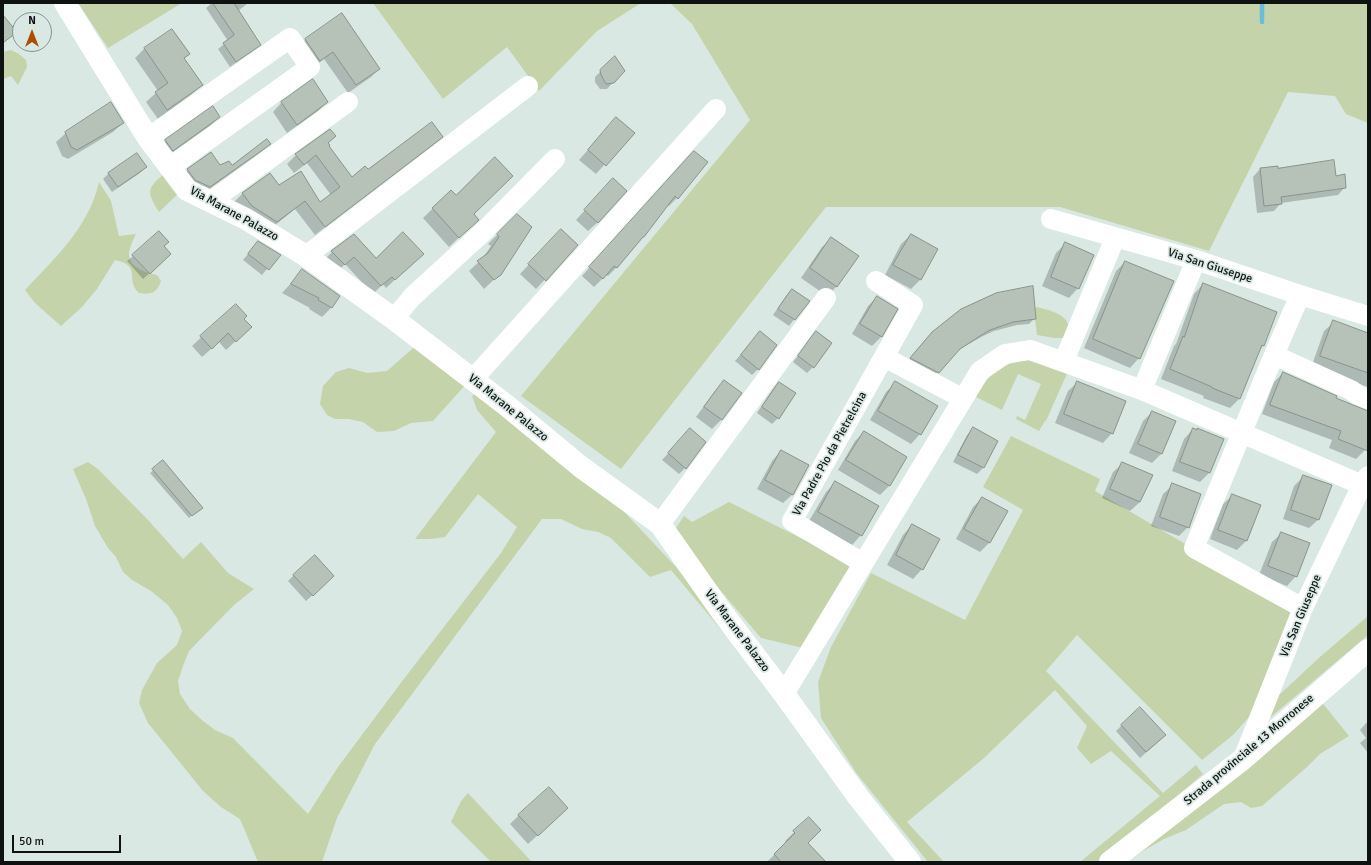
<!DOCTYPE html>
<html>
<head>
<meta charset="utf-8">
<style>
	body { margin:0 }
	#map { position:relative; width:1371px; height:865px; overflow:hidden; background:#d9e8e3; font-family:Signika,sans-serif }
	canvas { display:block }
	.frame { position:absolute; inset:0; border:4px solid #0e1311; pointer-events:none }
	.north { position:absolute; left:12px; top:12px; width:40px; height:40px; box-sizing:border-box; background:#d9e8e3; border:1px solid #88938f; border-radius:50%; rotate:0deg; font-size:11px; font-weight:700; line-height:16px; text-align:center; color:#0e1311 }
	.north::after { content:''; display:block; margin:auto; width:14px; height:18px; background:#ac4c02; clip-path:polygon(50% 0,100% 100%,50% 72%,0 100%) }
	.scale { position:absolute; left:12px; top:835px; width:109px; height:18px; box-sizing:border-box; border:2px solid #0e1311; border-top:0; padding-left:5px; font-size:12px; line-height:14px; white-space:nowrap; color:#0e1311; -webkit-text-stroke:3px #d9e8e3; paint-order:stroke }
</style>
</head>
<body>
<div id="map">
<canvas width="1371" height="865"></canvas>
<div class="frame"></div>
<div class="north">N</div>
<div class="scale">50 m</div>
</div>
<script>
const ctx = document.querySelector('canvas').getContext('2d');
ctx.lineJoin = 'round';
function fillPath(path, color) {
  ctx.fillStyle = color;
  ctx.fill(path, 'evenodd');
}
function trace(path, color, width, dash) {
  ctx.strokeStyle = color;
  ctx.lineWidth = width;
  ctx.lineCap = dash ? 'butt' : 'round';
  ctx.setLineDash(dash || []);
  ctx.stroke(path);
}
function label(font, color, halo, rows, align = 'center') {
  ctx.font = font + ' Signika,sans-serif';
  ctx.lineWidth = 3.5;
  ctx.setLineDash([]);
  ctx.textBaseline = 'middle';
  ctx.strokeStyle = halo;
  ctx.fillStyle = color;
  for (const [text, x, y, turn = 0] of rows) {
    ctx.save();
    ctx.translate(x, y);
    ctx.rotate((+turn || 0) * Math.PI / 180);
    ctx.textAlign = isNaN(turn) ? turn : align;
    if (halo) ctx.strokeText(text, 0, 0);
    ctx.fillText(text, 0, 0);
    ctx.restore();
  }
}
fillPath(new Path2D(`
	M78,3H182L108,48Z
	M373,3H641L597,31L539,91L507,47L443,99Z
	M670,3H1368V123L1346,114L1335,96L1288,92L1209,251L1060,207H826L621,469L521,396L750,120L692,24Z
	M11,50L19,54L26,60L27,67L18,85L11,76L3,79V52Z
	M164,174L180,192L159,212C147,192 146,189 164,174Z
	M99,182L111,201L119,236L136,234C133,240 130,246 129,253C128,267 146,273 157,275L161,281C157,293 151,295 139,293C124,279 143,266 115,260L97,289L82,307L61,326L35,303L25,290C55,258 89,227 99,182Z
	M1035,307C1044,308 1067,314 1068,325C1068,329 1066,334 1065,338H1054L1037,335L1035,319L1036,318Z
	M419,343L468,382L433,421L411,423L394,431L377,432L363,422L358,421L349,419H335L327,415L320,404L323,386L336,372L349,368L367,373L387,371Z
	M1032,359L1069,369L1046,421H1045L1039,431L1016,419L1017,416L1025,420L1041,384L1018,374L1002,410L976,397C989,372 1004,362 1032,359Z
	M480,389L615,502L675,566L743,646L768,686L671,570L650,577L611,538L598,532L582,529L561,519H542L375,744L337,818L322,862H258L240,819L221,807L203,791L148,723L139,703L142,690L157,663L177,645L182,631L177,618L168,605L151,591L132,580L123,572L116,557L108,548L95,526L86,499L73,469L88,462L98,469L149,521L183,559L201,542L228,573L254,589L234,605L189,651L183,666L178,681L180,694L190,709L203,721L215,730L233,738L308,814L338,767L403,680L501,553L517,527L478,494L445,537L430,539H415L496,432L477,410L472,396Z
	M1011,436L1100,479L1095,491L1298,610L1258,707L1233,735L1202,760L1077,635L1046,671L1163,793L1196,765L1203,774L1099,862H1080L1160,796L1111,751L1091,764L1077,748L1087,726L1055,690L984,758L907,822L944,862H928L857,774L821,718L818,682L831,647L871,573L965,620L1023,510L983,487Z
	M729,502L852,564L803,648L761,638L672,534L684,516L692,522Z
	M1368,616V635L1259,727L1278,696L1321,656Z
	M1320,700L1349,736L1320,754L1307,767L1262,806L1251,808L1241,802L1224,804L1186,830L1164,839L1143,851L1128,862Z
	M468,793L532,862H491L451,822L461,801Z`), '#c5d3ab');
fillPath(new Path2D(`
	M212,3H248L238,11L259,44L253,50L230,67L218,49L228,41L206,8Z
	M341,15L379,69L371,77L348,93L324,59L311,69L297,48L305,40Z
	M172,30L189,54L184,59L201,85L192,94L158,119L146,102L158,91L135,58L144,49Z
	M614,58L624,71L607,89H600L595,82V77Z
	M282,102H327L318,111L287,133L273,112Z
	M219,117L210,126L163,159L157,150L166,141Z
	M123,123L113,132L68,159L62,156L56,142L66,133Z
	M607,128L633,133L596,174L579,160Z
	M442,137L433,145L315,235L295,209L268,231L234,202L243,193L279,187L320,203L331,195L307,163L294,173L287,164L296,155L327,144L351,178Z
	M269,144L261,152L201,195L179,178L188,170L211,153L220,166L232,167Z
	M686,160L677,198L669,206L667,205L643,237L616,268L608,276L606,275L594,287L582,276Z
	M146,167L140,173L112,192L103,179L109,173Z
	M1277,167V169L1335,177L1345,187L1338,195L1281,203L1274,211L1257,213L1253,177L1260,169Z
	M604,189L598,222L588,231L576,220Z
	M451,191L472,214L468,229L449,247L423,218Z
	M517,215L500,274L484,289L469,271L482,259L491,246L488,244Z
	M911,235L937,249L920,280L911,289L885,275L901,244Z
	M832,238L836,287L827,296L801,278L822,247Z
	M552,240L577,245L536,289L520,274Z
	M258,242L279,255L262,275L243,260Z
	M1065,244L1078,288L1069,298L1042,286L1056,253Z
	M163,247L164,260L143,279L127,261L133,256Z
	M332,252L376,259L414,262L386,288L383,284L373,294L345,264L336,273L324,260Z
	M1125,262L1139,358L1130,368L1084,348L1116,271Z
	M303,270L331,308L322,317L309,309L310,308L282,293Z
	M1203,284L1276,312L1263,346L1259,350L1239,399L1230,408L1203,398L1204,396L1161,379L1174,346L1176,344L1194,294Z
	M792,290L808,301L789,326L773,315L786,296Z
	M997,294L1035,318L1029,324L1017,325L994,331L983,336L962,348L948,360L932,378L905,364L926,339Z
	M877,297L896,309L881,337L872,346L852,334L868,306Z
	M235,305L243,319L241,336L226,350L219,342L202,357L192,346Z
	M1334,322L1368,335V387L1356,383V382L1312,365L1324,331Z
	M760,332L758,369L752,375L735,361Z
	M816,333L813,367L807,373L793,362Z
	M1283,373L1335,398L1368,412V443L1365,450L1356,459L1329,448L1332,440L1262,414L1274,382Z
	M724,382L740,394L721,420L712,429L696,417L715,391Z
	M1078,382L1112,433L1103,443L1055,423L1068,391Z
	M779,383L778,418L772,424L757,413L773,389Z
	M896,383L920,434L911,444L870,420L886,392Z
	M1152,412L1161,454L1152,463L1129,453L1143,421Z
	M973,429L997,441L983,468L977,474L953,462L967,435Z
	M1193,429L1209,473L1200,482L1172,471L1184,439Z
	M864,432L906,457L889,486L880,495L838,470L855,441Z
	M684,436L704,442L685,468L679,474L662,460Z
	M781,451L793,494L783,503L757,489L772,461Z
	M163,462L198,511L189,518L150,473Z
	M1123,463L1140,502L1130,511L1102,498L1113,472Z
	M1304,476L1319,519L1309,528L1283,519L1294,486Z
	M835,483L877,506L861,535L852,545L809,521L826,492Z
	M1173,485L1188,527L1179,536L1151,526L1163,494Z
	M1233,495L1246,541L1237,550L1210,539L1223,504Z
	M982,498L1006,512L989,543L980,552L956,539L973,507Z
	M912,525L922,569L913,579L887,565L903,535Z
	M1282,533L1296,576L1287,586L1259,575L1272,542Z
	M294,575L327,582L306,601L288,581Z
	M1368,721V753L1360,743L1366,738L1360,730Z
	M1122,725L1159,741L1140,758L1116,731Z
	M567,808L528,844L510,824L519,815Z
	M809,818L806,843L816,862H767L786,843L785,841Z`), '#0003');
trace(new Path2D(`
	M1262,22V3`), '#69bddb', 4.5);
const building = new Path2D(`
	M213,3H234L261,45L236,62L223,43L234,35Z
	M342,13L380,69L356,85L333,52L320,61L305,39Z
	M3,15L17,32L3,43Z
	M172,29L190,54L184,58L203,85L167,110L155,92L168,83L144,48Z
	M615,56L625,71L614,83L606,84L601,75L600,70Z
	M313,79L328,102L297,125L281,102Z
	M111,102L124,123L77,150L71,147L65,132Z
	M213,106L220,117L173,151L165,140Z
	M616,117L635,133L606,166L588,150Z
	M432,122L443,137L325,227L305,201L277,222L252,206L242,193L270,173L279,185L301,171L320,202L340,187L316,155L304,165L295,154L330,129L336,136L328,143L330,145L329,146L352,177L365,166L368,169Z
	M267,139L271,144L210,187L195,180L187,169L211,152L220,165L229,161L232,165Z
	M694,151L708,162L678,199L675,196L644,237H643L617,268L614,266L603,279L589,267Z
	M137,153L147,167L118,187L108,173Z
	M495,157L513,176L474,214L479,220L459,238L432,208L451,190L456,195Z
	M1334,160L1336,176L1345,174L1346,188L1281,197L1282,204L1264,206L1260,168L1278,166V168Z
	M613,178L627,191L598,223L584,210Z
	M517,214L532,227L501,275L494,280L477,261L488,253L499,237L497,234Z
	M561,229L578,245L546,281L528,264Z
	M159,231L169,242L164,246L171,254L150,274L132,255Z
	M403,232L424,254L395,280L392,277L381,286L354,257L345,265L331,251L354,234L376,258Z
	M911,234L938,249L921,280L893,265Z
	M831,237L859,256L837,287L810,268Z
	M258,241L281,255L269,270L248,254Z
	M1065,242L1094,255L1079,289L1051,277Z
	M1125,261L1174,281L1140,359L1093,339Z
	M302,269L340,296L332,308L318,300L319,298L291,284Z
	M1203,283L1277,312L1264,346L1262,345L1240,399L1212,388V387L1170,369L1183,336L1184,337Z
	M1033,286L1036,319L1013,322L990,330L980,336L960,349L952,358L939,373L910,358L932,332L961,309L996,293Z
	M792,289L810,301L795,320L778,309Z
	M877,296L898,309L882,337L860,324Z
	M236,304L247,316L244,319L252,327L236,342L228,333L212,349L200,336Z
	M1333,320L1368,333V373L1320,356Z
	M760,331L777,345L759,370L741,355Z
	M816,331L832,343L814,368L798,356Z
	M1283,372L1337,396L1336,398L1368,411V451L1338,439L1341,431L1270,405Z
	M724,380L742,393L722,420L704,407Z
	M895,381L938,406L921,435L878,411Z
	M1077,381L1126,401L1113,434L1064,414Z
	M779,382L796,393L779,419L762,407Z
	M1152,411L1176,421L1162,454L1138,444Z
	M973,427L998,441L984,468L958,455Z
	M690,428L706,442L686,469L668,453Z
	M1193,428L1197,430V428L1224,439L1210,473L1180,462Z
	M864,431L907,457L890,486L846,460Z
	M781,450L809,465L793,495L765,480Z
	M163,460L203,508L192,516L152,469Z
	M1122,462L1153,475L1140,502L1110,489Z
	M1303,475L1332,485L1319,520L1291,510Z
	M835,481L879,506L862,536L818,512Z
	M1172,483L1201,494L1189,528L1160,517Z
	M1232,494L1261,505L1247,541L1218,530Z
	M982,497L1008,511L990,543L964,529Z
	M912,524L940,539L923,570L896,555Z
	M1281,532L1310,543L1297,577L1268,566Z
	M315,555L334,576L313,596L293,575Z
	M1140,707L1166,735L1146,752L1121,725Z
	M549,787L568,808L538,836L518,815Z
	M809,817L821,830L808,843L826,862H781L774,854L795,833L793,831Z`);
fillPath(building, '#b6c1b7');
trace(building, '#89938a', 1);
trace(new Path2D(`
	M148,138L290,38L310,67L170,167
	M211,201L348,102
	M1051,219L1196,260L1300,295L1368,316
	M306,256L528,86
	M1300,295L1274,355L1194,548L1303,608
	M394,319L412,297L483,232L555,159
	M1274,355L1351,390L1358,395L1368,399
	M884,357L962,398
	M1064,361L1115,238
	M473,379L716,109
	M1142,390L1196,260
	M660,524L826,298
	M863,563L792,521L913,305L876,281
	M784,694L980,371L1005,354L1030,350L1142,390L1362,485
	M1243,759L1303,608L1362,485L1368,476`), '#fff', 20);
trace(new Path2D(`
	M65,3L148,138L187,190L246,219L306,256L394,319L506,405L581,467L660,524L721,611L784,694L859,798L910,862
	M1110,862L1243,759L1368,650`), '#fff', 22);
label('12px', '#0e1311', '#d9e8e3', [
	["Via Marane Palazzo",234,214,29],
	["Via San Giuseppe",1210,266,18],
	["Via Marane Palazzo",508,408,39],
	["Via Padre Pio da Pietrelcina",830,454,-61],
	["Via San Giuseppe",1301,616,-67],
	["Via Marane Palazzo",737,631,53],
	["Strada provinciale 13 Morronese",1249,750,-40]
]);
</script>
</body>
</html>
